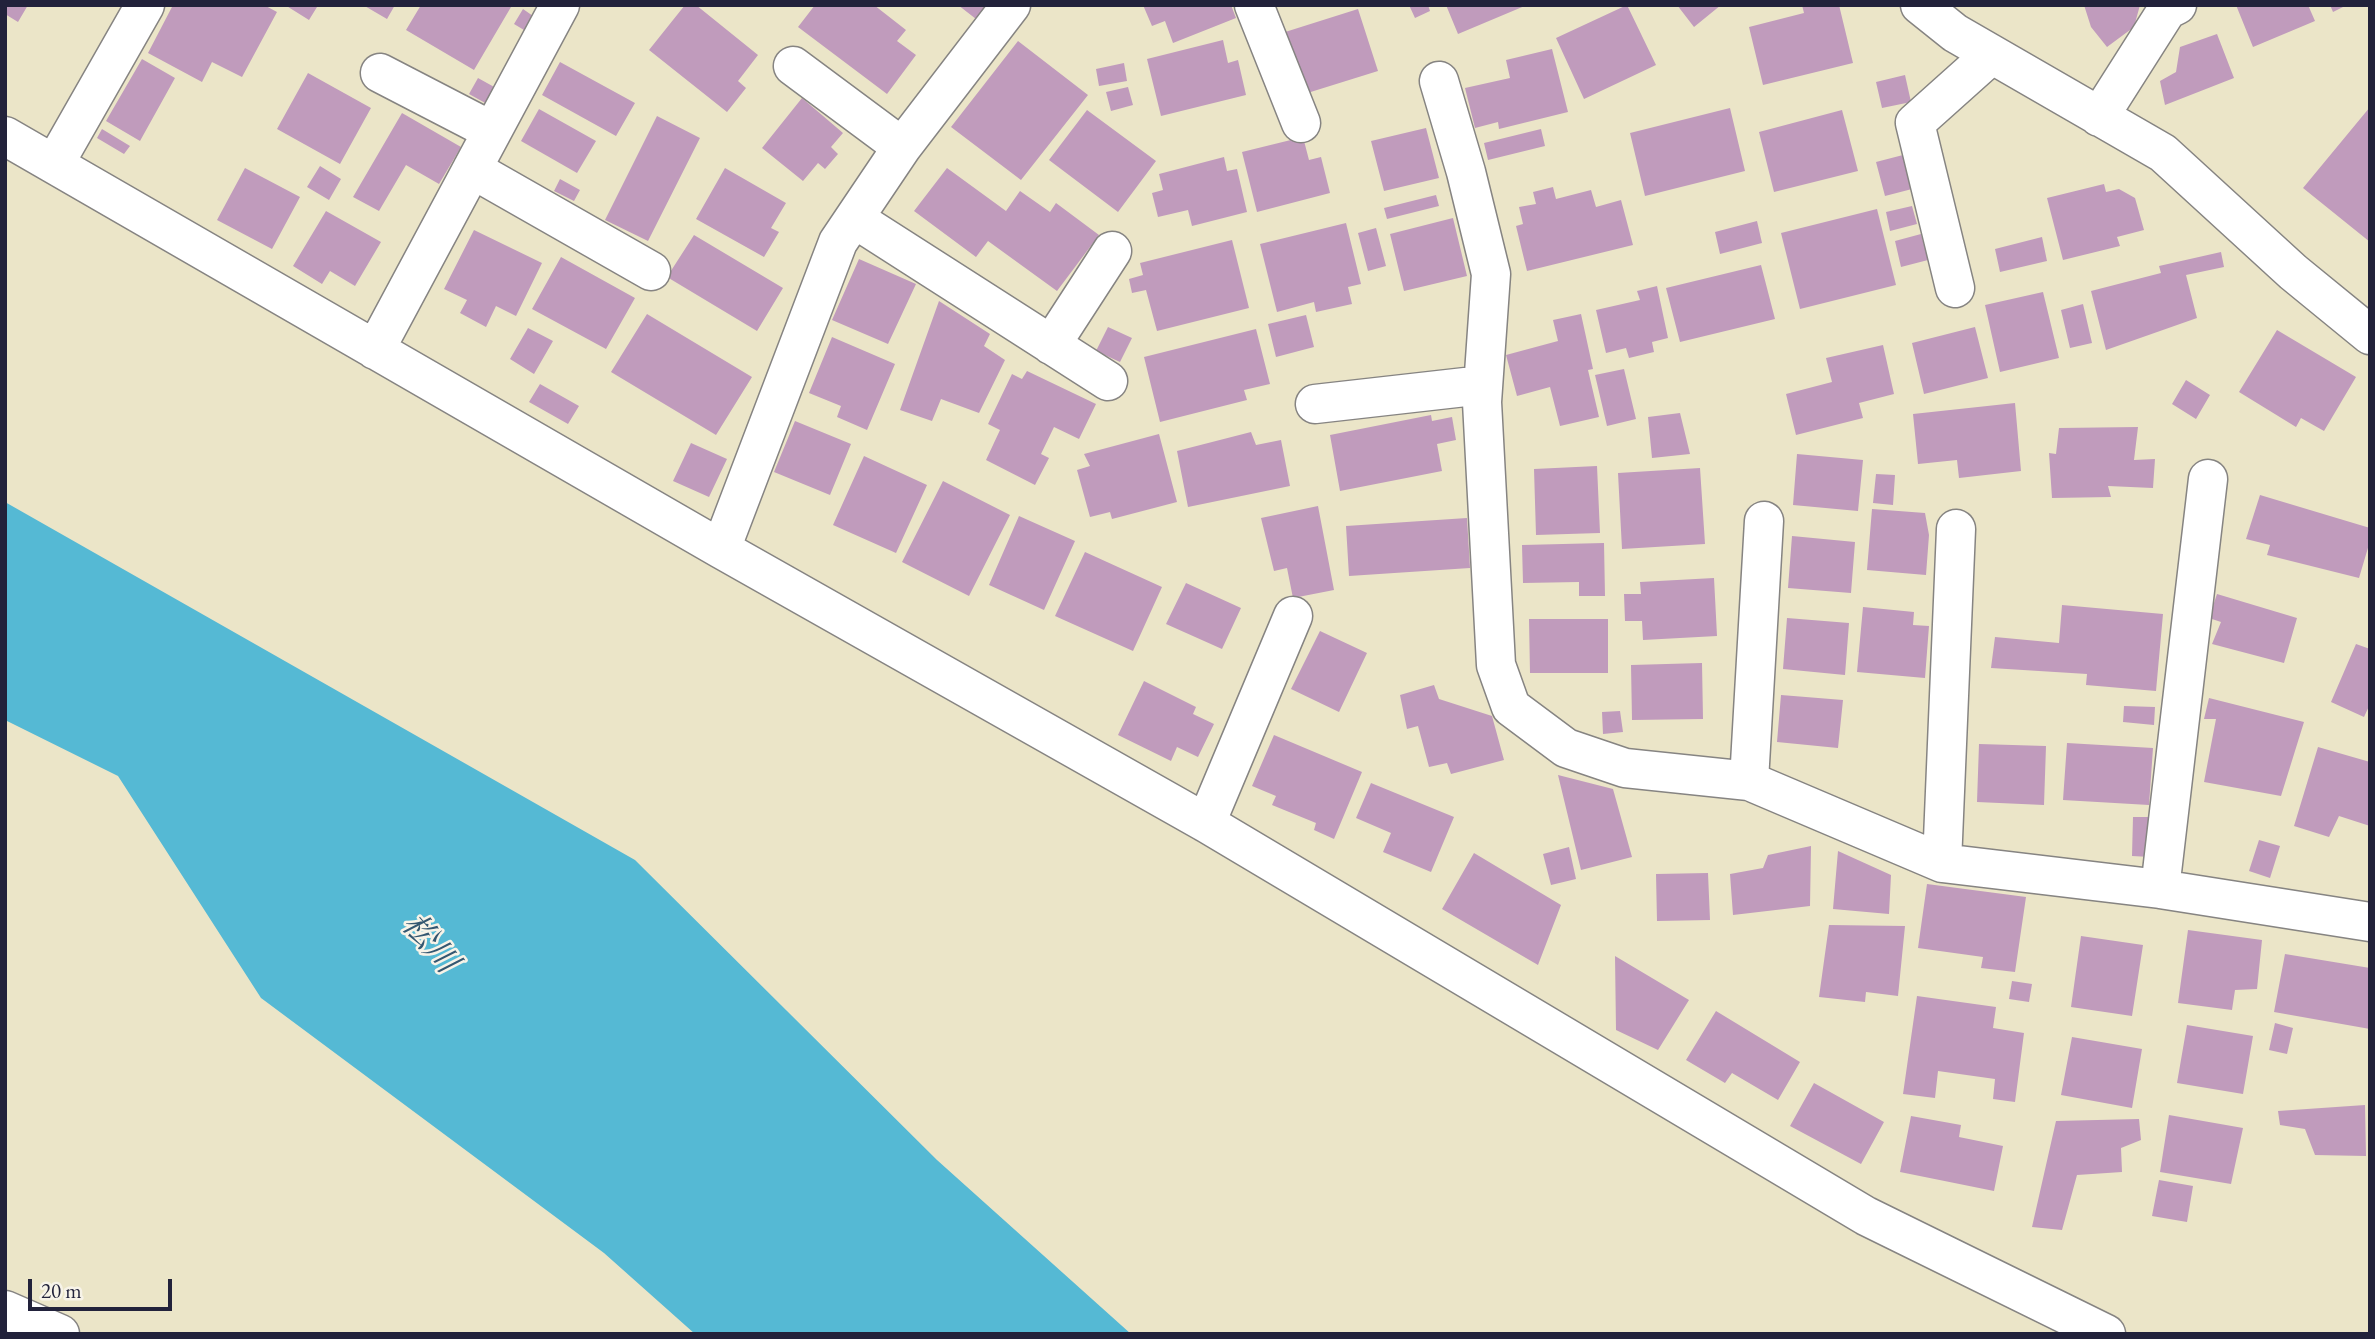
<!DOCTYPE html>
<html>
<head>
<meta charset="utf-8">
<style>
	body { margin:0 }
	#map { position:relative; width:2375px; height:1339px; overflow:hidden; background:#ebe5c8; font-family:"EB Garamond",serif }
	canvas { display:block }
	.frame { position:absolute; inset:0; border:7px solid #22223b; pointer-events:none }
	.scale { position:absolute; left:28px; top:1279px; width:144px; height:32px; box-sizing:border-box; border:4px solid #22223b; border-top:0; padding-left:9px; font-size:21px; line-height:24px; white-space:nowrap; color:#22223b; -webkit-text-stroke:5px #f7f3e8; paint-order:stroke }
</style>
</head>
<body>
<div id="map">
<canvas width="2375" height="1339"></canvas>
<div class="frame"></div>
<div class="scale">20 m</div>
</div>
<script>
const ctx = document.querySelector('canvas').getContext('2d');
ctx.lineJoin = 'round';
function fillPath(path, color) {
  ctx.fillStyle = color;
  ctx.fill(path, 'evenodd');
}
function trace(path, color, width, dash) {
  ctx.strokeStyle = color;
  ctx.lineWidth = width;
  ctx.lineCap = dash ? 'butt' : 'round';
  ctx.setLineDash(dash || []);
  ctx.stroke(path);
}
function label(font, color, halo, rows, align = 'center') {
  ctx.font = font + ' "EB Garamond","Noto Serif JP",serif';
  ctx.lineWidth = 5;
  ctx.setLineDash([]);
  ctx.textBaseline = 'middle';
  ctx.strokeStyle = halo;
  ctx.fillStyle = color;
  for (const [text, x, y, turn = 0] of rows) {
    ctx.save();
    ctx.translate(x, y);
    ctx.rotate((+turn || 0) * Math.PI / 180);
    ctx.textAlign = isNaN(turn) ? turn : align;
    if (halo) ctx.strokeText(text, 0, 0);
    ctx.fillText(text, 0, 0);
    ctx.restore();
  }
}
fillPath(new Path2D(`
	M5,502L635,860L937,1160L1131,1334H695L604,1253L261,998L118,776L5,720Z`), '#55b9d4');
fillPath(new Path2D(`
	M5,5H28L18,22L5,14Z
	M173,5H264L277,12L242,77L212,62L202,82L148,53Z
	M285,5H313L317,7L309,20Z
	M363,5H395L387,19Z
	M421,5H508L511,7L474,70L406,30Z
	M685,5H696L758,55L738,81L746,88L727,112L649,50Z
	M815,5H874L906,30L897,41L916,55L887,94L798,27Z
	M958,5H986L976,19Z
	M1143,5H1231L1236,18L1173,43L1165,21L1152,26Z
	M1409,5H1428L1430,11L1415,18Z
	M1446,5H1527L1458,34Z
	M1627,5L1656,65L1584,99L1556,38Z
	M1677,5H1721L1694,27Z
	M1802,5H1839L1853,63L1763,85L1749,27L1804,13Z
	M2084,5H2140L2134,27L2107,47L2091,27Z
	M2236,5H2308L2315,21L2253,47Z
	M2330,5H2347L2333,12Z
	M523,9L533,16L524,30L514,24Z
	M1358,9L1378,71L1301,95L1282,33Z
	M2217,34L2234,78L2165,105L2160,81L2176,72L2180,47Z
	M1223,40L1228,63L1238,60L1246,95L1161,116L1147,59Z
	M1018,41L1088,95L1021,180L951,127Z
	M1552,49L1568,112L1499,129L1498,122L1475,128L1465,88L1510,78L1506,60Z
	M142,59L175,78L140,141L106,121Z
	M560,62L635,103L616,136L542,95Z
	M1124,63L1127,81L1099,86L1096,69Z
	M308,73L371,108L340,164L277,129Z
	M1905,75L1911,102L1882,108L1876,82Z
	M478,78L496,88L487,104L469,94Z
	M1128,87L1133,105L1111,111L1106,92Z
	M802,98L843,133L831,147L838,154L825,169L818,163L803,181L762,148Z
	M2370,107V242L2303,188Z
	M1730,108L1745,171L1645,196L1630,133Z
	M539,109L596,141L577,173L521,141Z
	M1087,110L1156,161L1118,212L1049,160Z
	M1842,110L1858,171L1774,192L1759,132Z
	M402,113L461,147L439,184L406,165L379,211L353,197Z
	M657,116L700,138L648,241L605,220Z
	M1426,128L1439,178L1384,191L1371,141Z
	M102,129L130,146L124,154L97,138Z
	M1541,129L1545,146L1488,160L1484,143Z
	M1303,137L1309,160L1321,157L1330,193L1257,212L1242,152Z
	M1903,155L1912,189L1885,196L1876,162Z
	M1224,157L1227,171L1237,169L1247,212L1192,226L1188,210L1158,217L1152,193L1163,190L1159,174Z
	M320,166L341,179L329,200L307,187Z
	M245,168L300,197L272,249L217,220Z
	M725,168L786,203L771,228L779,232L764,257L696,219Z
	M947,168L1006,211L1020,191L1050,212L1056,203L1099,235L1057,291L988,241L976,257L914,211Z
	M560,179L580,190L574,201L554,191Z
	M2104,184L2106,192L2119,189L2135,198L2144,230L2117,237L2120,246L2063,260L2047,198Z
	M1553,187L1556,199L1591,190L1596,207L1621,200L1633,245L1527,271L1516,226L1523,224L1519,207L1536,204L1533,192Z
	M1436,195L1439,206L1387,219L1384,208Z
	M1912,206L1917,224L1890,231L1886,212Z
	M1877,209L1896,285L1800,309L1781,233Z
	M326,211L381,242L355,286L330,271L322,284L293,266Z
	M1453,218L1467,276L1404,291L1390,234Z
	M1757,221L1762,243L1720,254L1715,232Z
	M1346,223L1361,284L1348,287L1352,304L1316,312L1314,302L1277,312L1260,244Z
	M1376,228L1386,266L1368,271L1358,233Z
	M474,230L542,263L516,316L496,306L486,327L460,313L467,300L444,289Z
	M1921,234L1928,260L1901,267L1895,241Z
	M694,235L783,288L757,331L667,277Z
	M2042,237L2047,261L2000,272L1995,249Z
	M1232,240L1249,308L1157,331L1146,290L1132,293L1129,279L1143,275L1140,263Z
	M2221,252L2224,267L2186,275L2197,318L2106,350L2091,291L2161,273L2159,266Z
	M561,257L635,298L606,349L532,309Z
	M859,259L916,284L888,344L832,320Z
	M1761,265L1775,319L1680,342L1666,288Z
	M1657,286L1668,338L1652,342L1654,352L1629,358L1626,348L1606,353L1596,310L1640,300L1637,291Z
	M2043,292L2059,358L2000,372L1985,305Z
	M939,301L990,334L984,346L1005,360L979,413L941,399L932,421L900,410Z
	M2083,304L2092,343L2070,348L2061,310Z
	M647,314L752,377L716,435L611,372Z
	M1581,314L1593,369L1588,370L1599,417L1560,426L1550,387L1517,396L1506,355L1558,341L1553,320Z
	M1306,315L1314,347L1276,357L1268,324Z
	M1108,327L1132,338L1120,362L1096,351Z
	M1975,327L1988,378L1924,394L1912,343Z
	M528,328L553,341L534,374L510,359Z
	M1256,329L1270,384L1244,390L1247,400L1160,422L1144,357Z
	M2277,330L2356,377L2324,431L2301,418L2296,427L2239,392Z
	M832,337L895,364L867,430L837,417L841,406L809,393Z
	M1883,345L1894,394L1859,403L1863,418L1796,435L1786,394L1832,382L1826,358Z
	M1624,369L1636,419L1607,426L1595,375Z
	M1027,371L1096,404L1079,439L1054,427L1041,454L1049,458L1035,485L986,460L1000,430L988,424L1012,374L1022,379Z
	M2186,380L2210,395L2196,419L2172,404Z
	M540,384L579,406L568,424L529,402Z
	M2015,403L2021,471L1959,478L1957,460L1918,464L1913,414Z
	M1680,413L1690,454L1652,458L1648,417Z
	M1431,415L1432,421L1452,417L1456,440L1437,444L1442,471L1340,491L1330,435Z
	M795,421L851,444L830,495L774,472Z
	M2138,427L2134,460L2155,459L2153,488L2108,486L2111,497L2052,498L2049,453L2056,454L2059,428Z
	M1251,432L1256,445L1281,440L1290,486L1188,507L1177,451Z
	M1159,434L1177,502L1112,519L1110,512L1090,517L1077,470L1090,466L1084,454Z
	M691,443L727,459L709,497L673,481Z
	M1797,454L1863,460L1858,511L1793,505Z
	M864,456L927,485L896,553L833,525Z
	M1597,466L1600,533L1536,535L1534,469Z
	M1700,468L1705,544L1622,549L1618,473Z
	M1876,474L1895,475L1893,505L1873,503Z
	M943,481L1010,515L969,596L902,562Z
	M2260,495L2370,528V541L2359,578L2267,555L2270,545L2246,539Z
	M1318,506L1334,590L1293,598L1287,568L1274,571L1261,518Z
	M1872,509L1925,513L1929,535L1926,575L1867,570Z
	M1019,516L1075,541L1044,610L989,585Z
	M1467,518L1470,568L1349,576L1346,526Z
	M1792,536L1855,542L1851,593L1788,588Z
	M1604,543L1605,596H1579V582L1523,583L1522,545Z
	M1085,552L1162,587L1133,651L1055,616Z
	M1714,578L1717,636L1643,640L1642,621H1625L1624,594H1641L1640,582Z
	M1186,583L1241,608L1222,649L1166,624Z
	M2217,594L2297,618L2284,663L2212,644L2221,622L2209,618Z
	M2062,605L2163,614L2156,691L2086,685L2087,674L1991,668L1995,637L2059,643Z
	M1863,607L1914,612L1913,625L1929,626L1925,678L1857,672Z
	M1787,618L1849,623L1845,675L1783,669Z
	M1529,619H1608V673H1530Z
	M1320,631L1367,653L1339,712L1291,689Z
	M2356,644L2370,649V704L2364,717L2331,702Z
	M1702,663L1703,719L1632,720L1631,665Z
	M1144,681L1196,707L1193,714L1214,724L1198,757L1177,747L1171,761L1118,735Z
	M1434,685L1439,699L1492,716L1504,760L1451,774L1447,763L1429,767L1418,726L1407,729L1400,695Z
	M1781,695L1843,700L1838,748L1777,742Z
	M2209,698L2304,722L2281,796L2204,782L2216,719H2204Z
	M2124,706L2155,707L2154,725L2123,722Z
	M1620,711L1623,732L1603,734L1602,712Z
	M1274,735L1362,772L1334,839L1314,830L1316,823L1272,805L1276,796L1252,786Z
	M2067,743L2153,748L2149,805L2063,800Z
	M1979,744L2046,746L2044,805L1977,802Z
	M2318,747L2370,762V826L2339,816L2329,837L2294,826Z
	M1558,775L1613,789L1632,857L1581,870Z
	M1371,783L1454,817L1431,872L1383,852L1391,833L1356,818Z
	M2133,817H2151L2150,857L2132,856Z
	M2259,840L2280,846L2270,878L2249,871Z
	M1811,846L1810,906L1733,915L1730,874L1763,868L1768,855Z
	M1569,847L1576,879L1551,885L1543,854Z
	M1838,851L1891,875L1889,914L1833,909Z
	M1474,853L1561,905L1538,965L1442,909Z
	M1708,873L1710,920L1657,921L1656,874Z
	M1927,884L2026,897L2015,972L1981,968L1983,957L1918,948Z
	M1829,925L1905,926L1898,996L1866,992L1865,1002L1819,997Z
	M2188,930L2262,940L2257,989L2235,990L2232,1010L2178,1003Z
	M2081,936L2143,945L2132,1016L2071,1007Z
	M2285,954L2370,968V1029L2274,1012Z
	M1615,956L1689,1000L1658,1050L1616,1030Z
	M2012,981L2032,984L2029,1002L2009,999Z
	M1917,996L1996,1007L1993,1028L2024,1033L2015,1102L1993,1099L1995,1079L1938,1071L1935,1098L1903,1094Z
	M1716,1011L1800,1062L1778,1100L1732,1073L1725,1083L1686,1060Z
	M2275,1023L2293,1028L2287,1054L2269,1050Z
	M2187,1025L2253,1036L2243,1094L2177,1083Z
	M2072,1037L2142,1049L2132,1108L2061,1095Z
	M1814,1083L1884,1122L1861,1164L1790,1126Z
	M2365,1105L2366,1156L2315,1155L2305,1129L2280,1125L2278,1111Z
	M2169,1115L2243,1128L2231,1184L2160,1172Z
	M1911,1116L1961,1125L1959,1137L2003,1146L1994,1191L1900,1172Z
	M2139,1119L2141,1140L2121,1148L2122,1172L2077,1175L2062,1230L2032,1227L2056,1121Z
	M2159,1180L2193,1186L2187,1222L2152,1216Z`), '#c09bbc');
const minor = new Path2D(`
	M1254,5L1301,123
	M1920,5L1955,33L2163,153L2293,272L2370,335
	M793,66L902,147
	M380,73L492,131
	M1439,81L1466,172L1491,274L1482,402L1496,665L1511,707L1566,748L1625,768L1749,781L1942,863L2160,889L2370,922
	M2099,117L2167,10L2177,5
	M5,136L721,549L1206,823L1866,1216L2106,1334
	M55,163L145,5
	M472,169L651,271
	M855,219L1108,381
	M1955,288L1915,123L1991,55
	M1051,345L1112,251
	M375,350L560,5
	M1315,404L1483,385
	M721,549L838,242L902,147L1011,5
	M1749,781L1764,521
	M1206,823L1293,616
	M1942,863L1956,529
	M2160,889L2208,479
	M5,1310L60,1334`);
trace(minor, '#868482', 41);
trace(minor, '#fff', 38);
label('italic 33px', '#345771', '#f7f3e8', [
	["松川",429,944,49]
]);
</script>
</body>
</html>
